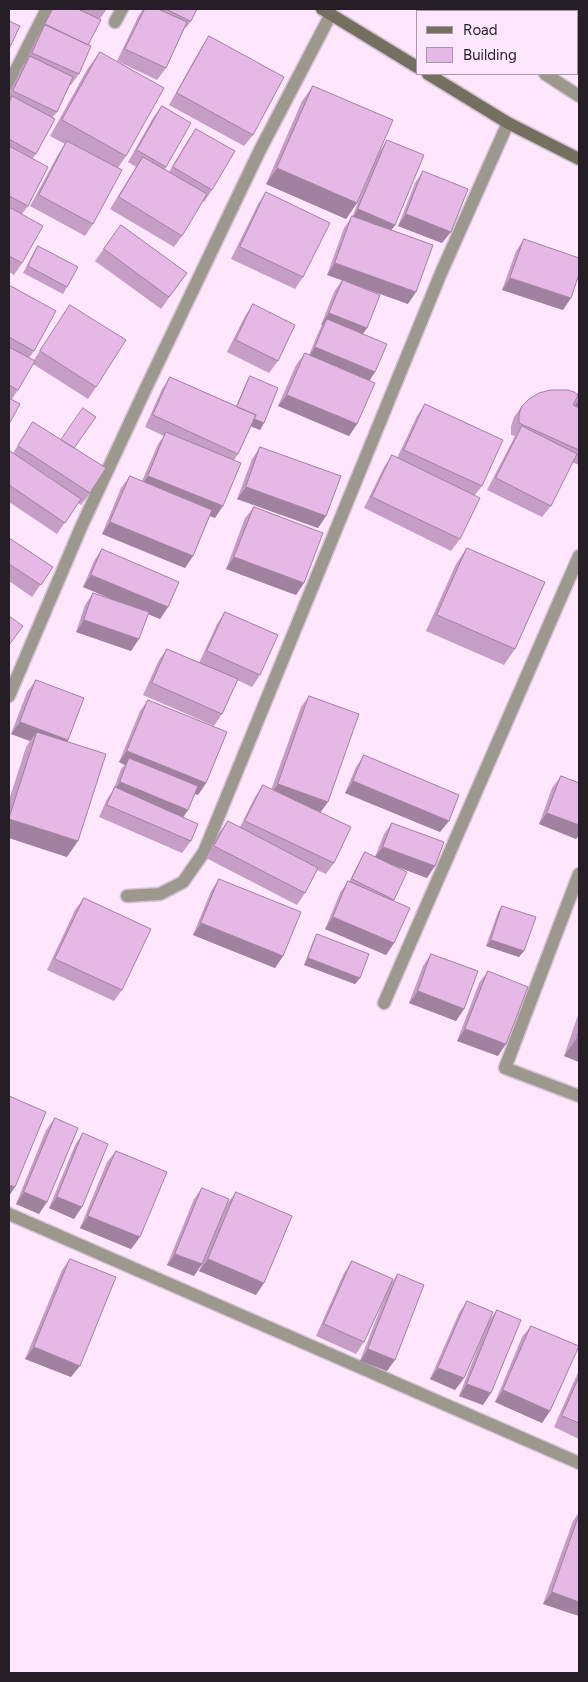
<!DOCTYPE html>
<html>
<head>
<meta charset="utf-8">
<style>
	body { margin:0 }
	#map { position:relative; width:588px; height:1682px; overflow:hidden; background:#fee7fd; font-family:Figtree,sans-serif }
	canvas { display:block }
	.frame { position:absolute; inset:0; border:10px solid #261e26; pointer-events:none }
	.legend { position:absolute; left:416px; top:10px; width:162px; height:65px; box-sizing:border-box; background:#fee7fd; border:1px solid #a897a7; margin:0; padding:6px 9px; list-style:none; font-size:15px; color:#261e26 }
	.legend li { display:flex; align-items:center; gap:10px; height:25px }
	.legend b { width:25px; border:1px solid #a897a7 }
</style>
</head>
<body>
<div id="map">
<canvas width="588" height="1682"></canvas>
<div class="frame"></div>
<ul class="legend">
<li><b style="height:6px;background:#756f5f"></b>Road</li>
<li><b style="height:14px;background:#e6b8e5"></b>Building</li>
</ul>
</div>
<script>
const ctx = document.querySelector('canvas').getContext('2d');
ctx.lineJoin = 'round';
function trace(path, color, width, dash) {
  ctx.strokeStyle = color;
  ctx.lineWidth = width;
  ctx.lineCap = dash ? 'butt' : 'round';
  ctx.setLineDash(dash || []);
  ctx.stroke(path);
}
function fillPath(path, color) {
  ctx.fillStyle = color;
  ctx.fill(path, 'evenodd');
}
const lane = new Path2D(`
	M438,9L442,11
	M545,74L579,96`);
const street = new Path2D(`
	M115,22L122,9
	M9,84L47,9
	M9,696L82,525L146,388L260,150L331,14
	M579,874L505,1068L579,1096
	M127,896L160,894L183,882L204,852L441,273L508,123
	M384,1003L579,556
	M9,1214L579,1463`);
const secondary = new Path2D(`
	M322,9L417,67
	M428,74L508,123L579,159`);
trace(lane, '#d7c3d6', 15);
trace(street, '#d7c3d6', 15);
trace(secondary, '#d7c3d6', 15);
trace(lane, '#9c988d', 12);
trace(street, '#9c988d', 12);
trace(secondary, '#756f5f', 12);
fillPath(new Path2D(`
	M52,9H107L99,20L88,45L79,74L71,85H70L57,112L52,118L36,154L32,159L28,206L22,214V263L14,275L9,272V94L21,68L26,61L37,37L41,31Z
	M143,9H158L160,10L161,9H197L191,21L186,28L185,27L166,68L157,80L117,61L139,15Z
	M209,36L253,135L244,146L169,105L201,48Z
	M100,52L126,156L118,168L93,224L85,236L30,206L59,153L65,144L50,136L88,68Z
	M313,86L380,151L387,140L395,225L391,230L408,304L356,285L363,334L375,372L370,380L357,424L349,436L278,406L296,365L305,353L309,355L319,331L322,325H321L334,292L342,280L327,275L344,228L352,217L375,162L357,203L346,219L266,184L302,101Z
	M162,106L166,167L165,169L169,172L188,140L196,129L212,190L204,202L203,201L182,236L174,247L110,209L136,167L128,162L153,118Z
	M423,171L442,243L398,226L415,183Z
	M266,192L303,277L295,289L231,259L258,204Z
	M121,225L187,273L161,309L95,261Z
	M524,239L563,310L502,290L516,251Z
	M38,246L67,287L63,294L23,273L34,252Z
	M9,285L34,351L29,358L34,360L70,305L96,387L88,399L33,364L18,390L12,399L9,424Z
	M253,304L278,361L269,373L227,352L245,316Z
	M250,376L264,423L260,430L251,426L238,454L234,460L215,518L210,516L193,556L185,568L102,534L121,488L130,476L142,481L158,444L164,436L145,427L162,389L170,377L236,406L246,383Z
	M579,390V465L572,462L551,506L542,517L487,490L515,436L511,435V426L514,417L522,406L577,394Z
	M425,404L482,486L475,495L460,539L451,551L364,508L384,467L392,455L397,458L417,416Z
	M33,422L74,448L90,493L81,505L78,503L57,534L9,502V454L13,453Z
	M260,447L326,516L318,528L237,499L252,459Z
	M254,507L304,583L296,595L226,569L245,518Z
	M9,538L53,567L32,597L9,581Z
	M467,548L515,649L504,665L426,631L456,564Z
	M102,549L168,607L160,619L148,614L131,651L76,632L85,605L93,593L118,602L83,587L94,561Z
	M225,612L260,675L252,687L237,680L222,714L214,726L143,695L159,660L167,649L199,663L217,624Z
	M36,680L68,740L67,742V857L9,838V800L26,747L30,741L11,734L27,692Z
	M309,696L320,813L334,863L326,874L317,870L305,893L297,905L206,858L219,833L228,821L240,827L255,797L263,785L271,790L301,707Z
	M148,700L206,783L198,795L195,794L188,810L183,817L191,841L182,853L99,817L107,799L113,791L121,769L125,765L119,762L140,711Z
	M364,755L449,821L440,832L345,793L356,767Z
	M561,776L579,783V835L576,839L539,824L552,788Z
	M392,823L427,878L390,864L394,900L393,901L394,943L386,955L325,929L340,893L348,881L349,882L361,858L365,852L375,857L384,834Z
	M219,879L283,956L275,968L193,935L211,891Z
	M84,898L122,990L114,1001L47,970L75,910Z
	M502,906L519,957L486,946L498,912Z
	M317,934L360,978L355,984L304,965L313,941Z
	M431,954L464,1009L456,1021L409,1003L423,966Z
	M488,971L498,1056L457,1041L479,983Z
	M579,1012V1062L564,1056Z
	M55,1118L39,1214L16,1204L46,1130Z
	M83,1133L74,1219L49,1208L75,1145Z
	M116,1151L140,1237L131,1249L80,1228L107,1162Z
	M202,1188V1264L194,1276L167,1265L194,1199Z
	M236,1192L256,1295L199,1271L227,1204Z
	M70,1259L71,1377L25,1359L62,1270Z
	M352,1261L364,1342L356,1354L316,1336L344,1273Z
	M398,1274L387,1371L360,1361L389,1286Z
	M467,1301L488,1322L497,1310L483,1405L459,1396L488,1322L464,1378L455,1390L430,1379L459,1313Z
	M531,1326L550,1411L542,1423L495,1402L522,1337Z
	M579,1370V1439L554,1427Z
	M579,1512V1616L543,1604L573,1521Z`), '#c69ec5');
fillPath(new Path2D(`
	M277,168L357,203L346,219L266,184Z
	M358,209L395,225L387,236L350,221Z
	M406,214L451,232L442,243L398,226Z
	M335,263L416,292L408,304L327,275Z
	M510,278L571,298L563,310L502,290Z
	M329,313L367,328L359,340L327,319L322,325H321Z
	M315,347L375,372L367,384L307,359Z
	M287,395L357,424L349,436L278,406Z
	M577,402L579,403V418L569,414Z
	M236,411L264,423L260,430L231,418Z
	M148,476L223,506L215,518L140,487Z
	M246,487L326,516L318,528L237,499Z
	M110,522L193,556L185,568L102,534Z
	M234,557L304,583L296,595L226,569Z
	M91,575L168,607L160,619L83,587Z
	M84,620L139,639L131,651L76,632Z
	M20,722L68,740L60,752L37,732L30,741L11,734Z
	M127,751L206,783L198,795L126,765L129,758L125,765L119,762Z
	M353,781L449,821L440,832L345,793Z
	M120,782L188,810L180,822L113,791Z
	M278,784L328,802L320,813L269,796Z
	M547,813L579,825V835L576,839L539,824Z
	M9,819L78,841L67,857L9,838Z
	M383,847L435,866L427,878L374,858Z
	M333,917L394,943L386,955L325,929Z
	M201,923L283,956L275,968L193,935Z
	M491,940L524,951L519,957L486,946Z
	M308,958L360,978L355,984L304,965Z
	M418,991L464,1009L456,1021L409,1003Z
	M465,1029L506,1044L498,1056L457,1041Z
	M577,1038H579V1062L564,1056Z
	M9,1185L15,1187L9,1196Z
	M24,1192L47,1202L39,1214L16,1204Z
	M57,1197L82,1207L74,1219L49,1208Z
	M88,1216L140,1237L131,1249L80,1228Z
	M175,1254L202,1264L194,1276L167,1265Z
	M208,1259L264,1283L256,1295L199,1271Z
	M34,1347L80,1366L71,1377L25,1359Z
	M368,1349L395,1360L387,1371L360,1361Z
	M438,1368L464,1378L455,1390L430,1379Z
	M467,1384L491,1393L483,1405L459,1396Z
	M503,1390L550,1411L542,1423L495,1402Z
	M552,1592L579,1602V1616L543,1604Z`), '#a181a0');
const building = new Path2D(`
	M53,9H78L101,20L88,45L45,24Z
	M145,9H158L187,22L166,68L125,49Z
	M166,9H197L191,21Z
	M9,21L20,26L9,49Z
	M45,25L91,46L79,74L32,53Z
	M209,36L284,77L253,135L177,93Z
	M100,52L164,88L126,156L62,120Z
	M30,56L73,77L57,112L13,91Z
	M313,86L393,120L357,203L277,168Z
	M12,96L55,119L36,154L9,139V103Z
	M162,106L191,123L166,167L137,150Z
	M196,129L235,151L212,190L173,167Z
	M387,140L424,155L395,225L358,209Z
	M67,141L122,170L93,224L39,195Z
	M9,146L48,167L28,206L9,196Z
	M143,157L207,194L182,236L119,197Z
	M423,171L468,189L451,232L406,214Z
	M266,192L330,223L303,277L240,247Z
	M9,207L43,226L22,263L9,256Z
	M352,216L433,245L416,292L335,263Z
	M121,225L187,273L169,297L104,249Z
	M524,239L579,258V274L571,298L510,278Z
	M38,246L78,267L67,287L28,266Z
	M343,280L380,295L367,328L329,313Z
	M9,285L56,311L34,351L9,337Z
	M253,304L295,325L278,361L236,340Z
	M70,305L126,340L96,387L40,351Z
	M327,319L387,344L375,372L315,347Z
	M9,347L35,361L18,390L9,385Z
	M305,353L375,383L357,424L287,395Z
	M250,376L278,388L264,423L254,419L256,415L237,407Z
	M170,377L256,415L238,454L153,415Z
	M551,390H568L574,392L578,395L573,405L579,408V450L519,423V414L522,406L529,399L539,393Z
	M9,398L20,404L9,424Z
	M425,404L503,440L482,486L404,450Z
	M83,408L96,417L74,448L61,440Z
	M33,422L106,468L90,493L18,446Z
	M522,426L577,454L551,506L496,478Z
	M166,432L241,463L223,506L148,476Z
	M260,447L341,476L326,516L246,487Z
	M10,451L81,499L65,523L9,485V454Z
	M392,455L480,498L460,539L372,497Z
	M130,476L212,510L193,556L110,522Z
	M254,507L323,533L304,583L234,557Z
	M9,538L53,567L41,585L9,564Z
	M467,548L545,582L515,649L437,615Z
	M102,549L179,582L168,607L91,575Z
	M93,593L149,612L139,639L84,620Z
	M225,612L278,635L260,675L207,651Z
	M9,616L23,626L9,645Z
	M167,649L238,679L222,714L152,683Z
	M36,680L84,698L68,740L20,722Z
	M309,696L359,714L328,802L278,784Z
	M148,700L227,732L206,783L127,751Z
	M37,732L106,754L78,841L9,819Z
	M364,755L459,795L449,821L353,781Z
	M129,758L198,786L188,810L120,782Z
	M561,776L579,783V825L547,813Z
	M263,785L351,827L334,863L245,821Z
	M115,787L198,824L191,841L107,805Z
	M228,821L318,868L305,893L214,846Z
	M392,823L444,842L435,866L383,847Z
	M365,852L407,872L394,900L352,879Z
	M219,879L301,912L283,956L201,923Z
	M348,881L410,908L394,943L333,917Z
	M84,898L151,929L122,990L55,959Z
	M502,906L536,917L524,951L491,940Z
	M317,934L369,954L360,978L308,958Z
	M431,954L478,971L464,1009L418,991Z
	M488,971L528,987L506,1044L465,1029Z
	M579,1030V1038H577Z
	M9,1096L46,1112L15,1187L9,1185Z
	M55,1118L78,1128L47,1202L24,1192Z
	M83,1133L108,1144L82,1207L57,1197Z
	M116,1151L167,1172L140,1237L88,1216Z
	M202,1188L229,1199L202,1264L175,1254Z
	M236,1192L292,1216L264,1283L208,1259Z
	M70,1259L116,1277L80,1366L34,1347Z
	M352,1261L393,1279L364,1342L324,1324Z
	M398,1274L424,1285L395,1360L368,1349Z
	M467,1301L493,1312L464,1378L438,1368Z
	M497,1310L521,1320L491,1393L467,1384Z
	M531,1326L579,1346L550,1411L503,1390Z
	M579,1377V1423L562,1416Z
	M579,1515V1602L552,1592Z`);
fillPath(building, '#e6b8e5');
trace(building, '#a181a0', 1);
</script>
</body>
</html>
